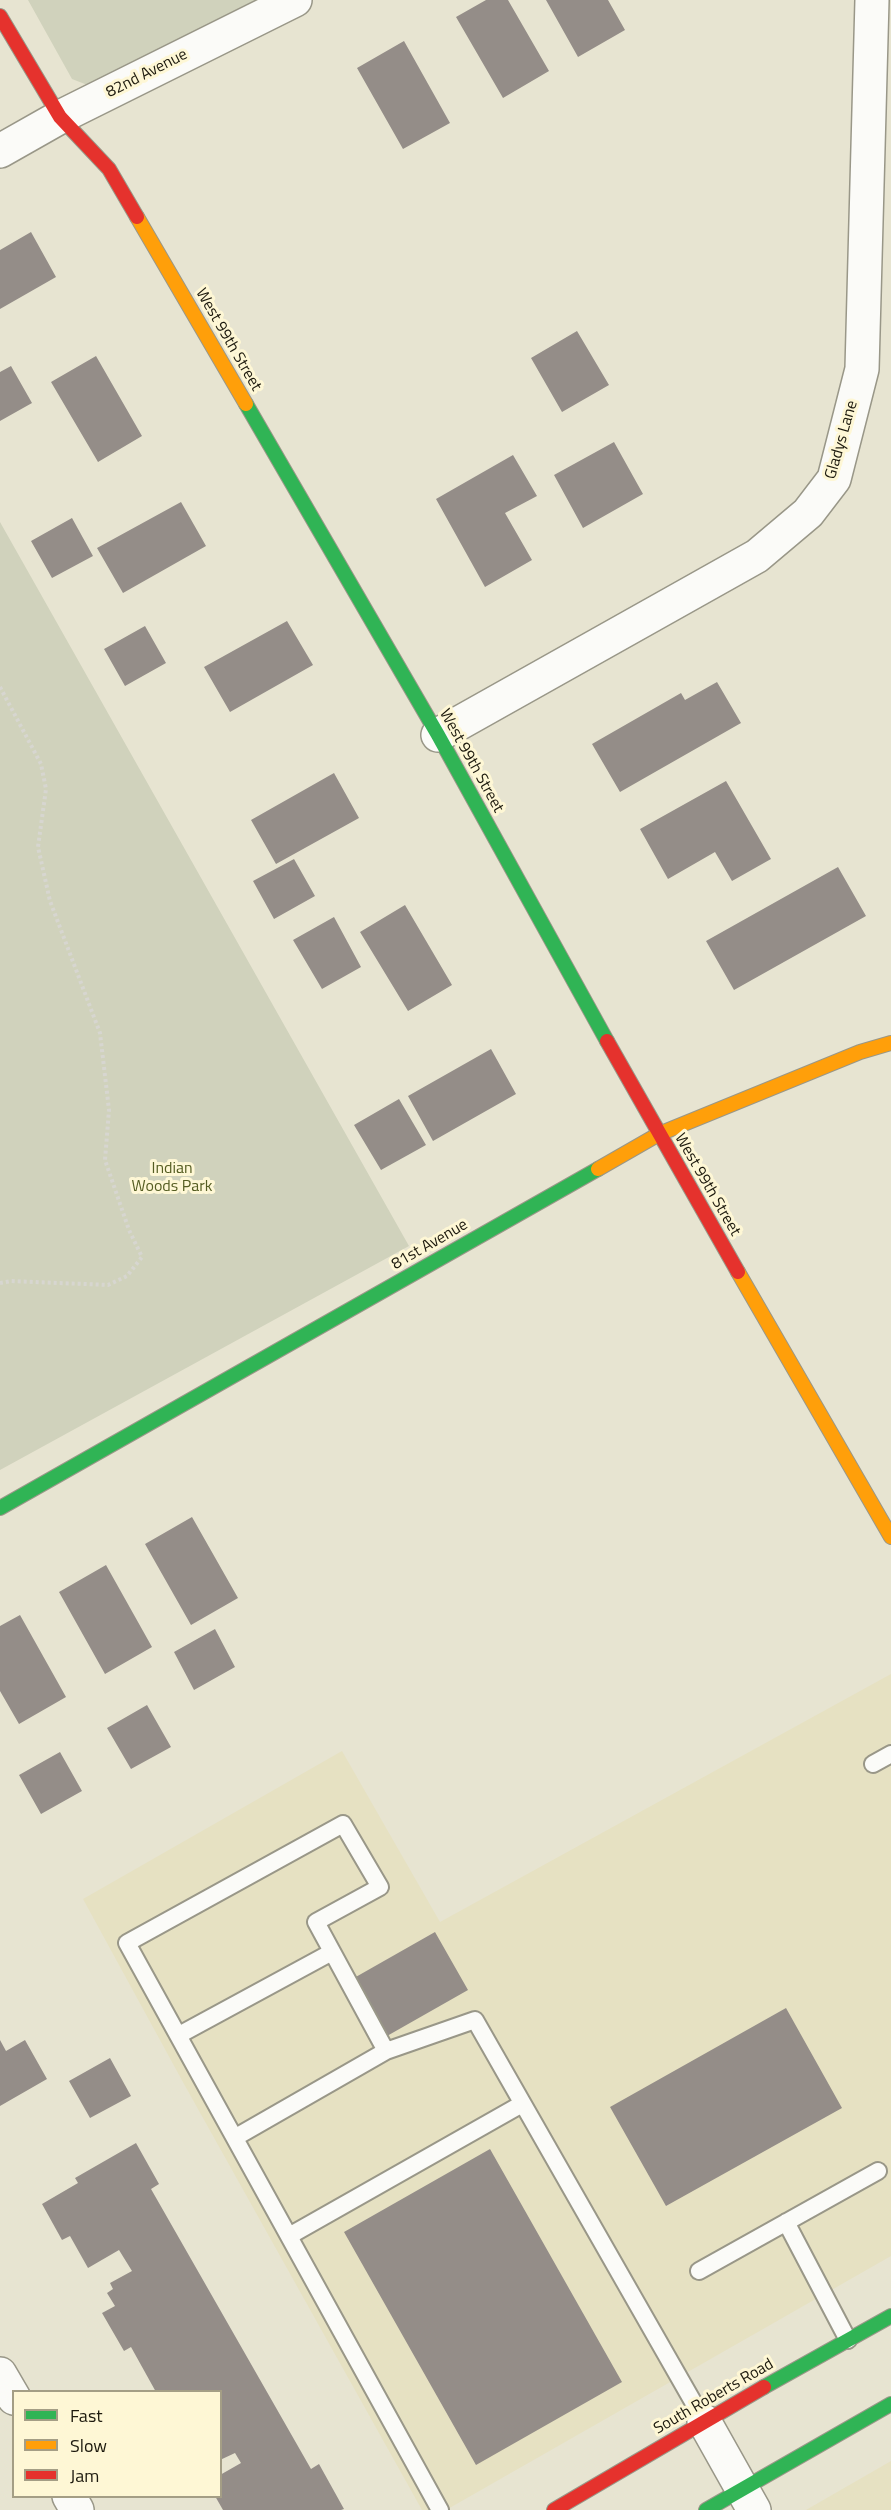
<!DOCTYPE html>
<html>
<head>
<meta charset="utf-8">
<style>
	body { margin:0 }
	#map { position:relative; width:891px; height:2510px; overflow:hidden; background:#e7e4d1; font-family:"Titillium Web",sans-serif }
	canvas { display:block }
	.legend { position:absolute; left:12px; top:2390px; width:210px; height:108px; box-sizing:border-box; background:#fef7d5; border:2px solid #a49e85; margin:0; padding:8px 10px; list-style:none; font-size:18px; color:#1c190d }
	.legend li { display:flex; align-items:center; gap:12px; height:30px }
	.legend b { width:30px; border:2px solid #a49e85 }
</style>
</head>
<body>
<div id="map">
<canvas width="891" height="2510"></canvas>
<ul class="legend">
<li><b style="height:8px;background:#30b455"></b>Fast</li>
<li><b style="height:8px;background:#ff9f0a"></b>Slow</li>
<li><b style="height:8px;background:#e5322d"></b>Jam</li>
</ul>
</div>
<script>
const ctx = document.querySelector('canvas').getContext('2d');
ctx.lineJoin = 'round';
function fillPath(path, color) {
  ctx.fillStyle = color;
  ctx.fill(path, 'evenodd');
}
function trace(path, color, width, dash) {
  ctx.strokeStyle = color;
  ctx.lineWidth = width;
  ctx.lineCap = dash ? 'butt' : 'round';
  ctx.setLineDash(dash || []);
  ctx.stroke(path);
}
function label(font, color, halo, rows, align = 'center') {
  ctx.font = font + ' "Titillium Web",sans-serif';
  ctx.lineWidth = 6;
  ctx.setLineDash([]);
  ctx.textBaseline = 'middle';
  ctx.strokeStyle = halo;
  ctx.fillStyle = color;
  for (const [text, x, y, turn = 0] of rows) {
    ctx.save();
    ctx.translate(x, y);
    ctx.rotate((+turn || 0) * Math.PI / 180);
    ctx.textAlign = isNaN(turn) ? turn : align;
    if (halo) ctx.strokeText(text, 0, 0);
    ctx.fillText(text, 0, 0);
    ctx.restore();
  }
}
fillPath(new Path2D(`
	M891,1674V2256L446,2510H422L184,2084L83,1899L342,1751L440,1922Z
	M891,2461V2510H806Z`), '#e6e1c2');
fillPath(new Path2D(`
	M28,0H266L90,86L72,79Z
	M0,522L409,1246L0,1470Z`), '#d0d2bc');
fillPath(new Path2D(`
	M486,0H508L549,71L503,98L456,17Z
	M546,0H608L625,30L578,57Z
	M404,41L450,123L403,149L357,68Z
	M31,232L56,277L0,309V250Z
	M577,331L609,385L562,412L531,358Z
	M96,356L142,436L98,462L51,382Z
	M11,366L32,403L0,421V372Z
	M614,442L643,494L583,528L554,475Z
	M513,455L537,496L505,513L532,560L485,587L436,499Z
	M181,502L206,546L123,593L97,548Z
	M72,518L93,556L52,578L31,541Z
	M287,621L313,665L230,712L204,667Z
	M145,626L166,663L125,686L104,649Z
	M717,682L741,723L620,792L592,744L681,693L685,700Z
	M334,773L359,818L276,864L251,820Z
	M726,781L771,859L732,881L715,852L668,879L640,829Z
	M294,859L315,896L274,919L253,881Z
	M838,867L866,916L734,990L706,941Z
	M405,905L452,985L408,1011L360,932Z
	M334,917L361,967L322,989L293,940Z
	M491,1049L516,1094L433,1141L408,1096Z
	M399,1099L426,1145L381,1170L354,1125Z
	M192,1517L238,1598L191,1625L145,1544Z
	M106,1565L152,1647L105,1674L59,1592Z
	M20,1615L66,1697L19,1724L0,1691V1626Z
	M215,1629L235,1667L194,1690L174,1652Z
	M147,1705L171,1747L131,1769L107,1728Z
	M60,1752L82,1791L41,1814L19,1775Z
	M435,1932L468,1990L387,2036L354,1978Z
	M786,2008L842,2108L666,2206L610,2107Z
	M0,2040L6,2051L25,2040L47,2079L0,2106Z
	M110,2058L131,2096L90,2118L69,2081Z
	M136,2143L159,2184L151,2189L311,2469L319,2464L344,2509L341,2510H223L215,2496H220V2475L241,2463L235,2453L220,2460V2392H156L131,2347L124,2351L102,2313L115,2306L107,2293L113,2289L110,2283L132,2271L119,2250L88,2268L70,2236L62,2240L42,2204L78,2183L75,2178Z
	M490,2149L622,2382L476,2465L344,2232Z`), '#948d88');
const lane = new Path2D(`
	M873,1764L891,1754
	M179,2035L332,1952
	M236,2137L386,2051
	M786,2222L848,2340
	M289,2236L522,2104
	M699,2271L878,2171
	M440,2510L127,1943L343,1824L380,1887L316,1922L386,2051L475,2020L704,2421`);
const street = new Path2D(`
	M0,151L60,117L295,0
	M438,735L757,556L808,513L834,479L862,369L872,0
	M0,2374L14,2398
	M704,2421L754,2510
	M69,2496L77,2510`);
const fast = new Path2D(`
	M246,404L438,735L607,1041
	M0,1508L598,1169
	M764,2387L891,2316
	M706,2510L891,2404`);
const slow = new Path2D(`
	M137,217L246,404
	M598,1169L659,1134L860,1052L891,1043
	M738,1272L891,1537`);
const jam = new Path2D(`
	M0,16L60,117L109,169L137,217
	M607,1041L738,1272
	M554,2510L764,2387`);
trace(lane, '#999788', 20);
trace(street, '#999788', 36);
trace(fast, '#999788', 16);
trace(slow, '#999788', 16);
trace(jam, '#999788', 16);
trace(new Path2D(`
	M0,687L41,764L46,789L38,847L50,901L100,1033L109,1110L105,1160L129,1230L142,1257L127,1276L108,1285L11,1281L0,1283`), '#d7d6d0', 4, [3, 3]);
trace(lane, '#fbfbf8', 16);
trace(street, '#fbfbf8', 33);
trace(fast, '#30b455', 14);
trace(slow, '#ff9f0a', 14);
trace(jam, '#e5322d', 14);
label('16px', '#1c190d', '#fef7d5', [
	["82nd Avenue",147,74,-27],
	["West 99th Street",228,340,60],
	["Gladys Lane",842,440,-74],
	["West 99th Street",471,761,61],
	["West 99th Street",707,1185,60],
	["81st Avenue",430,1245,-30],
	["South Roberts Road",714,2397,-30]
]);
label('16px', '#555d22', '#fef7d5', [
	["Indian",172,1169],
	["Woods Park",172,1187]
]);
</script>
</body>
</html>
